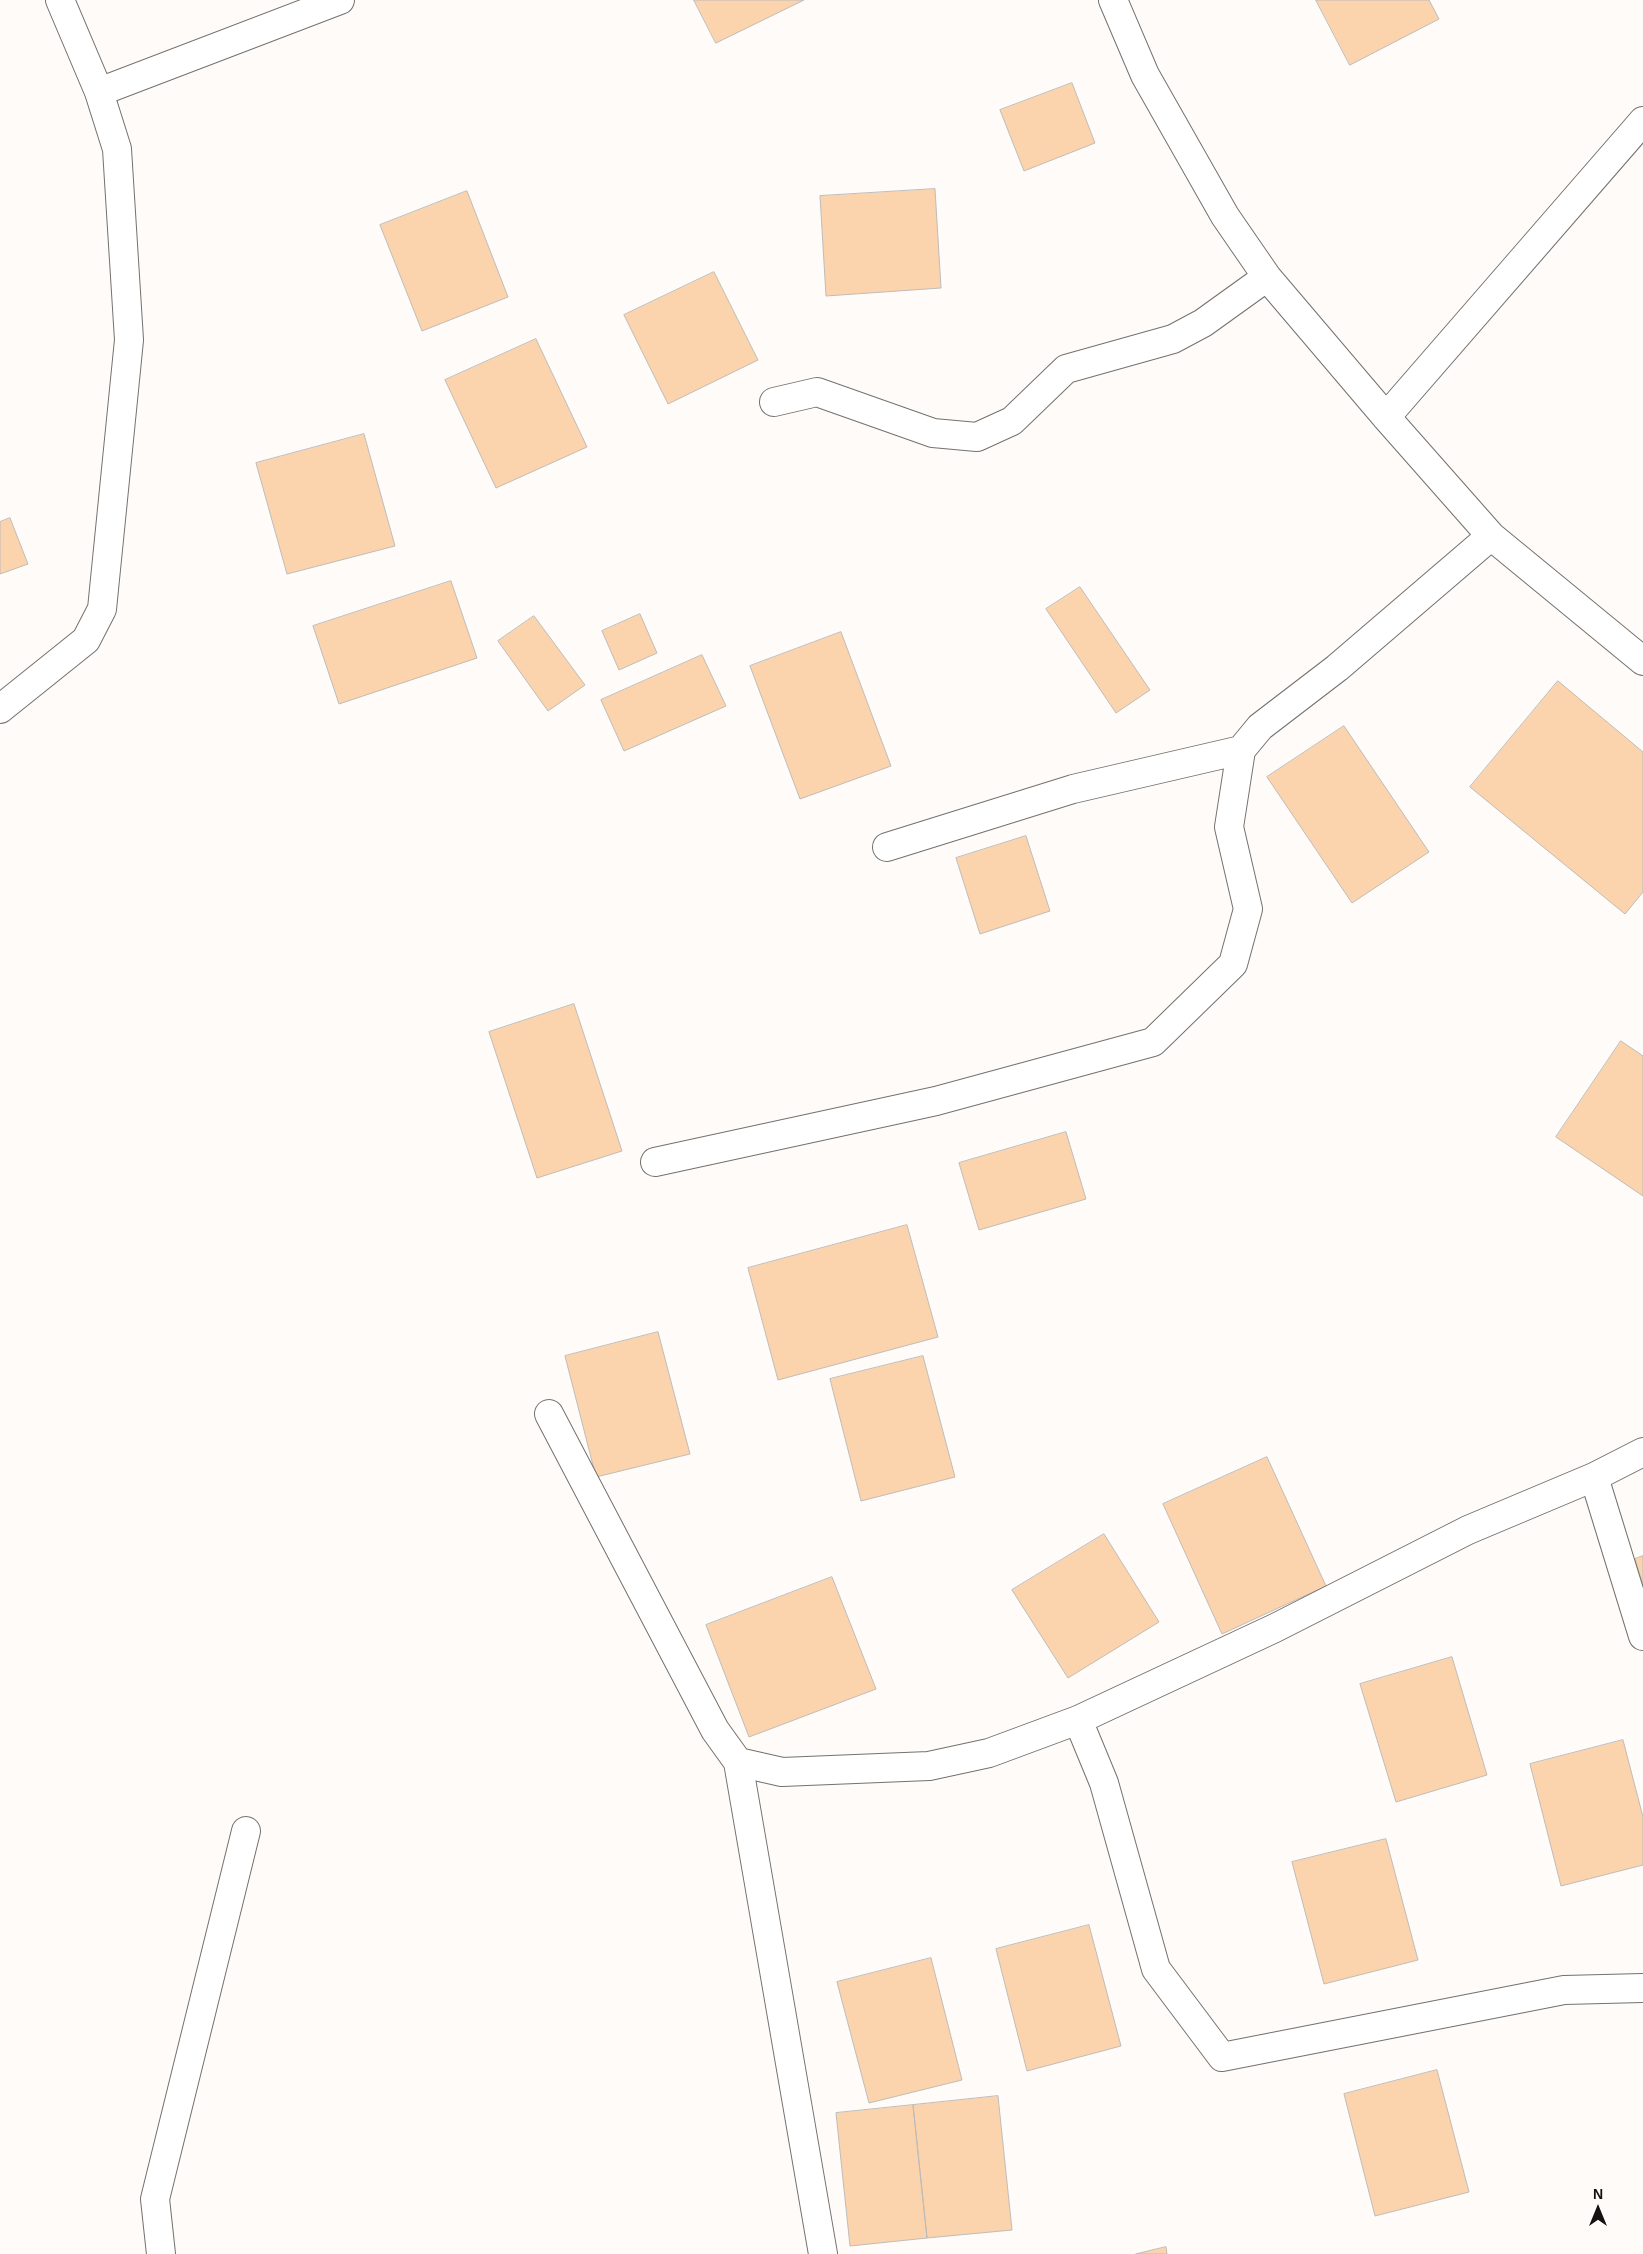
<!DOCTYPE html>
<html>
<head>
<meta charset="utf-8">
<style>
	body { margin:0 }
	#map { position:relative; width:1643px; height:2254px; overflow:hidden; background:#fefbf8; font-family:Helvetica,sans-serif }
	canvas { display:block }
	.north { position:absolute; left:1573px; top:2184px; width:50px; height:50px; -webkit-text-stroke:4px #fefbf8; paint-order:stroke; rotate:0deg; font-size:14px; font-weight:700; line-height:20px; text-align:center; color:#131211 }
	.north::after { content:''; display:block; margin:auto; width:18px; height:22px; background:#131211; clip-path:polygon(50% 0,100% 100%,50% 72%,0 100%) }
</style>
</head>
<body>
<div id="map">
<canvas width="1643" height="2254"></canvas>
<div class="north">N</div>
</div>
<script>
const ctx = document.querySelector('canvas').getContext('2d');
ctx.lineJoin = 'round';
function fillPath(path, color) {
  ctx.fillStyle = color;
  ctx.fill(path, 'evenodd');
}
function trace(path, color, width, dash) {
  ctx.strokeStyle = color;
  ctx.lineWidth = width;
  ctx.lineCap = dash ? 'butt' : 'round';
  ctx.setLineDash(dash || []);
  ctx.stroke(path);
}
const building = new Path2D(`
	M694,0H804L716,43Z
	M1316,0H1429L1439,19L1350,65Z
	M1072,83L1095,143L1024,171L1000,110Z
	M935,189L941,288L826,296L820,196Z
	M467,191L508,297L422,331L380,225Z
	M714,272L758,360L668,404L624,315Z
	M536,339L587,447L496,488L445,380Z
	M364,434L395,546L287,574L256,463Z
	M10,518L28,564L0,574V522Z
	M451,581L477,658L339,704L313,626Z
	M1080,587L1150,690L1116,713L1046,609Z
	M640,614L657,653L619,670L602,631Z
	M534,616L585,685L548,711L498,641Z
	M841,632L891,766L800,799L750,666Z
	M702,655L726,706L624,751L601,700Z
	M1558,681L1643,752V892L1625,914L1470,787Z
	M1344,726L1429,852L1352,903L1267,777Z
	M1026,836L1050,911L980,934L956,858Z
	M574,1004L622,1151L537,1178L489,1032Z
	M1621,1041L1643,1056V1196L1556,1137Z
	M1066,1132L1086,1199L979,1230L959,1163Z
	M907,1225L938,1337L778,1380L748,1268Z
	M658,1332L690,1454L596,1477L565,1356Z
	M923,1356L955,1477L861,1501L830,1379Z
	M1267,1457L1326,1586L1222,1634L1163,1504Z
	M1104,1534L1159,1622L1068,1678L1012,1590Z
	M1643,1556V1585L1635,1559Z
	M832,1577L876,1689L749,1737L706,1625Z
	M1452,1657L1487,1775L1396,1802L1360,1684Z
	M1623,1740L1643,1817V1865L1561,1886L1530,1764Z
	M1386,1839L1418,1960L1324,1984L1292,1862Z
	M1089,1925L1121,2046L1027,2071L996,1949Z
	M931,1958L962,2080L869,2103L837,1982Z
	M1437,2070L1469,2192L1375,2216L1344,2094Z
	M998,2096L1012,2230L927,2238L913,2105Z
	M913,2105L927,2238L850,2246L836,2113Z
	M1166,2247L1167,2254H1136Z`);
fillPath(building, '#fbd3ac');
trace(building, '#bfbcb9', 1);
const minor = new Path2D(`
	M1113,0L1145,75L1225,216L1267,277L1386,417L1491,536L1643,661
	M99,92L340,0
	M774,402L817,392L933,433L977,437L1012,421L1066,369L1173,339L1203,323L1267,277
	M1386,417L1643,121
	M0,709L86,640L102,609L129,340L117,149L99,92L60,0
	M887,847L1073,789L1241,750
	M655,1162L936,1101L1153,1042L1233,964L1248,909L1229,827L1241,750L1260,727L1337,668L1491,536
	M549,1414L715,1730L738,1762L782,1772L929,1766L989,1753L1078,1720L1275,1628L1468,1530L1594,1477L1643,1452
	M1594,1477L1643,1636
	M1078,1720L1104,1783L1156,1969L1222,2057L1564,1990L1643,1988
	M738,1762L823,2254
	M161,2254L155,2199L246,1831`);
trace(minor, '#74716e', 30);
trace(minor, '#fff', 28);
</script>
</body>
</html>
